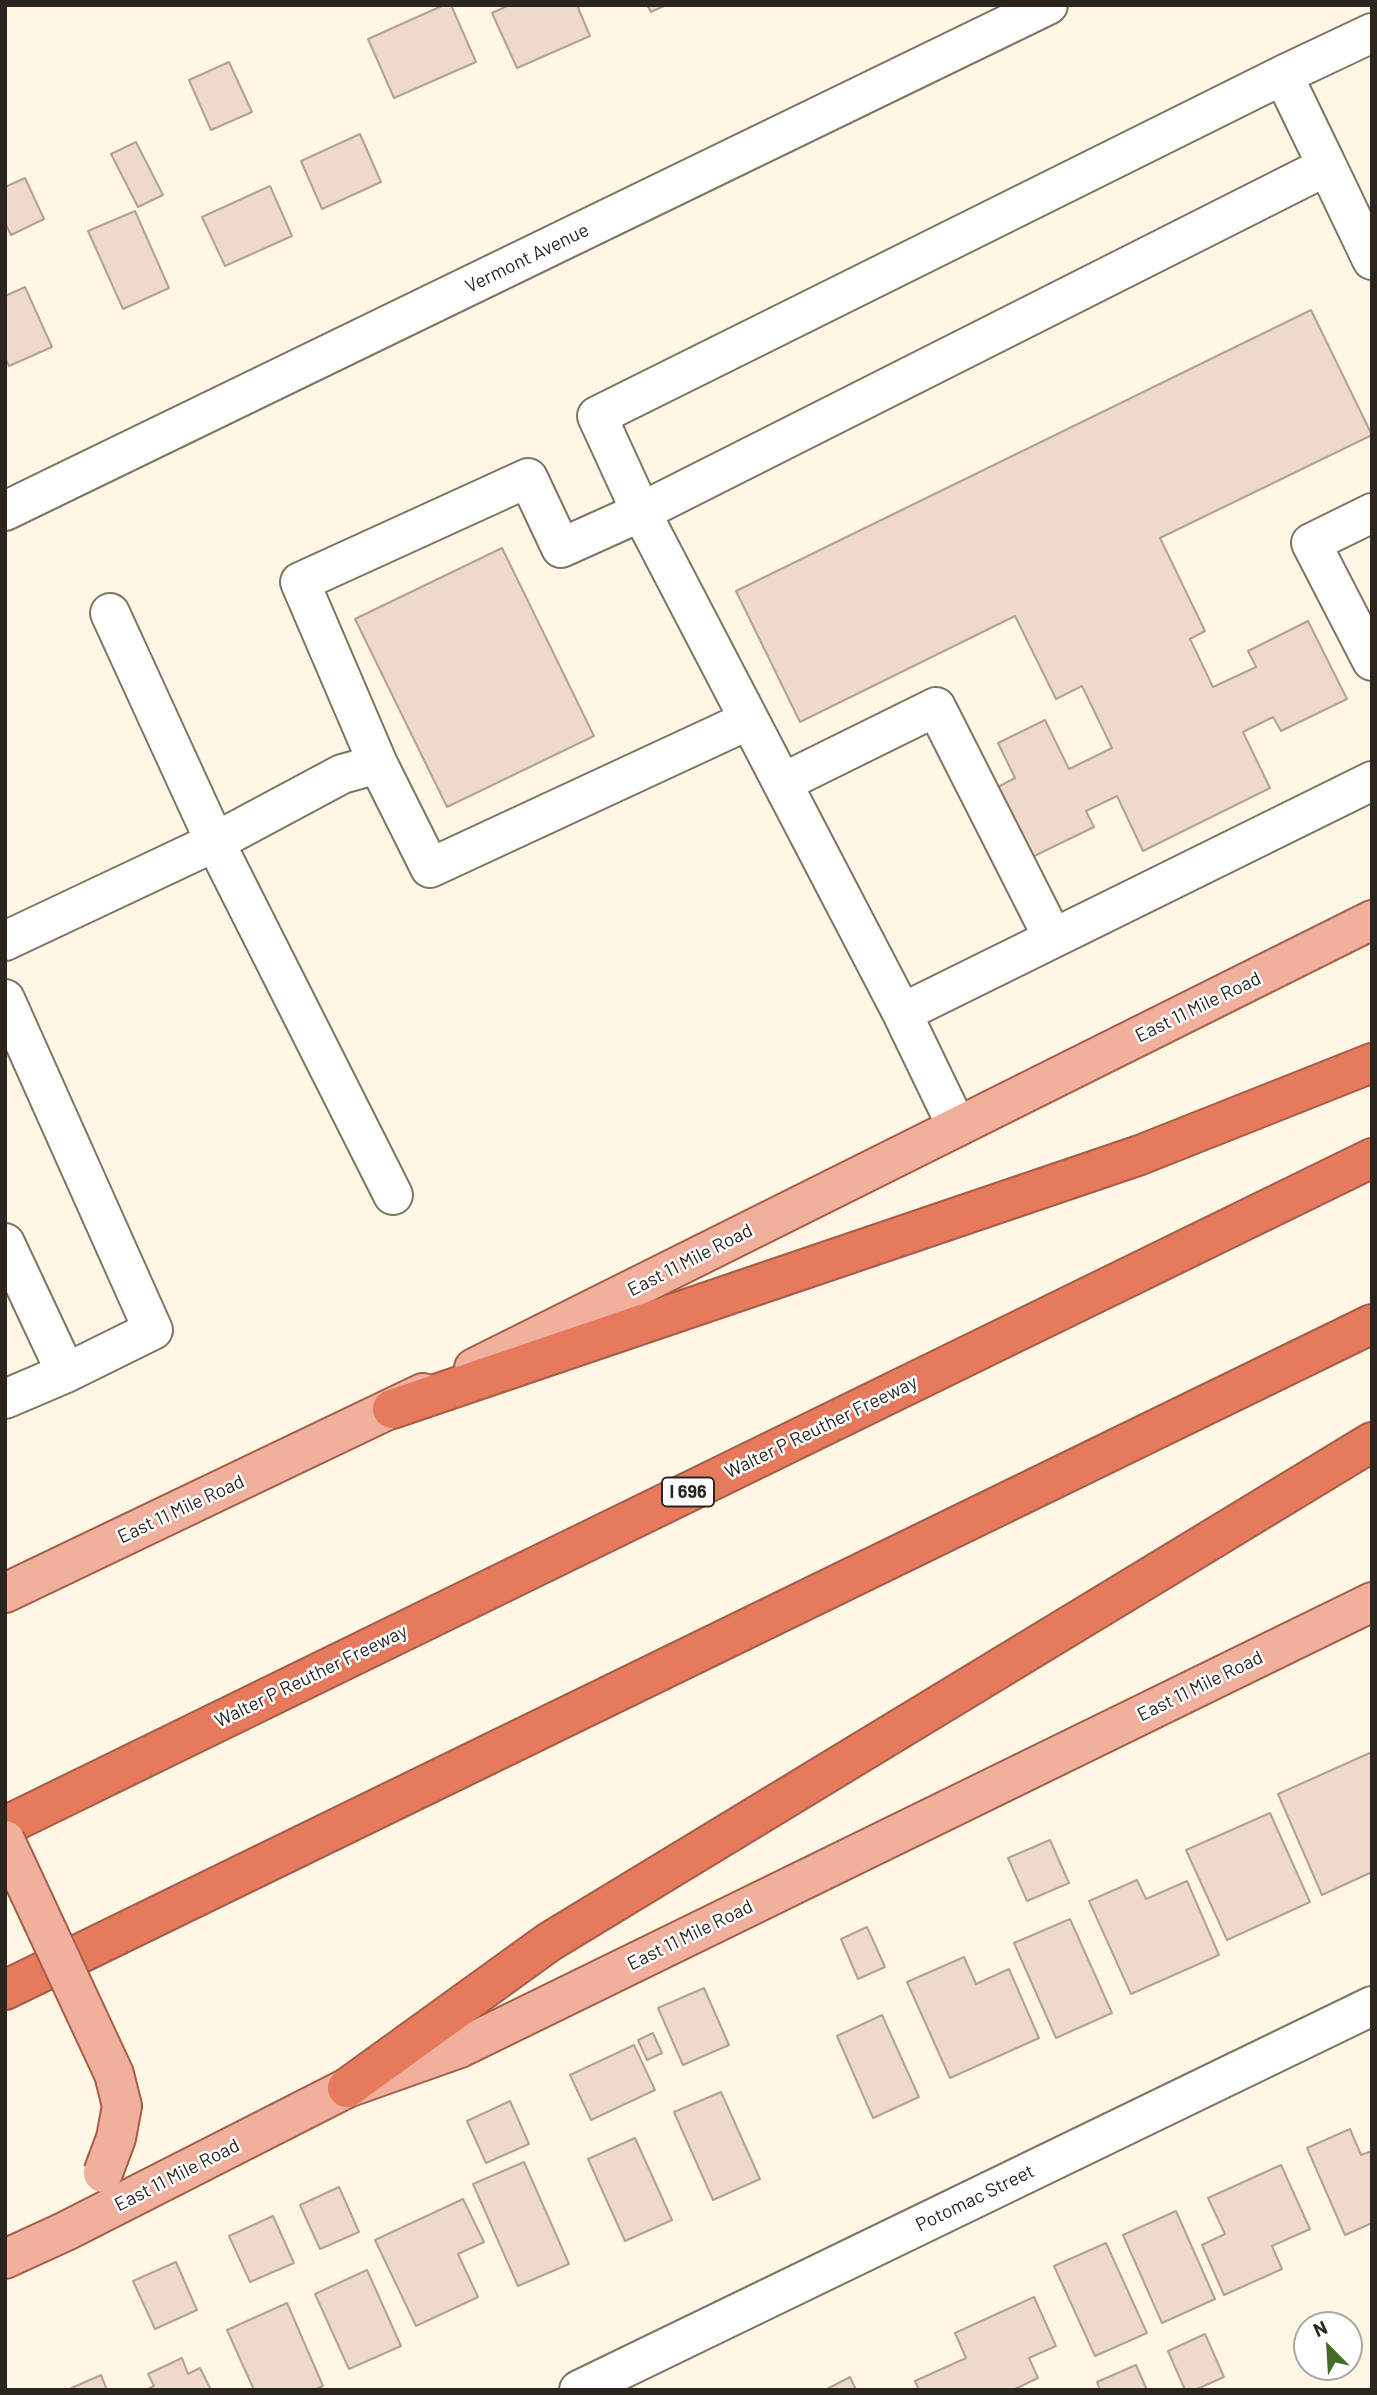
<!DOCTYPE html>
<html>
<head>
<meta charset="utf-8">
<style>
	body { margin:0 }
	#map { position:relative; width:1377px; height:2395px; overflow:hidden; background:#fff7e6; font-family:Barlow,sans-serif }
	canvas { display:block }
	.frame { position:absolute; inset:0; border:7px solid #2a261f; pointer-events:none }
	.north { position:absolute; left:1293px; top:2311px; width:70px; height:70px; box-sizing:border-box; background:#fff; border:2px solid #aaa8a5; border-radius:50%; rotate:336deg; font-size:19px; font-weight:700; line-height:28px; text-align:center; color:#2a261f }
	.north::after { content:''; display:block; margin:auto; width:24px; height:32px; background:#446c28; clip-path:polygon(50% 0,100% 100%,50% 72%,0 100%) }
</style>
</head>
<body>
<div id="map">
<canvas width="1377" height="2395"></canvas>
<div class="frame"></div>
<div class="north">N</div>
</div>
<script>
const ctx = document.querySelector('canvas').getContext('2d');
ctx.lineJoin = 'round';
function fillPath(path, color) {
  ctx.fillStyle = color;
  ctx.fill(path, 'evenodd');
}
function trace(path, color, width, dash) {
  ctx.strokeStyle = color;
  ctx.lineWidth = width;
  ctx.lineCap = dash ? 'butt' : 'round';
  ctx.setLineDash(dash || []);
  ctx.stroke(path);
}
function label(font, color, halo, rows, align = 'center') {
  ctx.font = font + ' Barlow,sans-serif';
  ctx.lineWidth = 5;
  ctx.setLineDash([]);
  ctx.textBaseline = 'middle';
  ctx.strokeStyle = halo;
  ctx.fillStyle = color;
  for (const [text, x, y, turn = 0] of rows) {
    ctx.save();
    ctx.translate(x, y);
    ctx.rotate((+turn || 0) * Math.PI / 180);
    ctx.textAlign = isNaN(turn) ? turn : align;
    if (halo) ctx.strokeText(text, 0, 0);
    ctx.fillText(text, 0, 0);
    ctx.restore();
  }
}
const building = new Path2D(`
	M444,5H451L476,62L394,98L368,39Z
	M509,5H577L590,36L517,68L492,13Z
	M647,5H666L651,12Z
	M229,62L252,112L211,130L189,80Z
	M360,134L381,182L322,209L301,161Z
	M136,142L163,195L138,207L111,154Z
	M25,178L44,219L11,235L5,223V187Z
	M270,186L292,236L225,266L202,217Z
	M135,211L169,288L123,309L88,231Z
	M25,287L52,347L9,366L5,358V296Z
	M1311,310L1372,435L1160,538L1205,631L1190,639L1213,687L1256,667L1248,651L1308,621L1347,699L1281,731L1273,717L1243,732L1270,788L1143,851L1117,796L1086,811L1094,827L1028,859L994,789L1015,778L998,743L1045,720L1069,769L1112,748L1082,686L1056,699L1015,616L800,722L736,591Z
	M502,548L594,736L447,807L355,619Z
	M1372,1752V1872L1322,1895L1278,1794Z
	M1270,1813L1310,1902L1227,1940L1186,1850Z
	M1050,1840L1069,1883L1027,1901L1008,1858Z
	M1137,1880L1146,1899L1187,1881L1219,1955L1131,1994L1089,1901Z
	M1070,1919L1112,2013L1056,2038L1014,1943Z
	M867,1927L885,1967L858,1979L841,1939Z
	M964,1957L976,1984L1009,1969L1039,2038L950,2078L907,1982Z
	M704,1988L729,2045L683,2065L658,2008Z
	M882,2015L919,2097L873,2118L837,2036Z
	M653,2033L662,2053L647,2060L638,2040Z
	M634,2045L655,2090L591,2120L570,2075Z
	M721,2092L760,2179L713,2200L674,2112Z
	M510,2101L529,2144L486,2163L467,2121Z
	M1350,2129L1361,2155L1372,2151V2223L1345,2235L1307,2148Z
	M635,2138L672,2220L625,2241L588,2159Z
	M524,2162L569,2264L518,2286L473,2184Z
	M1281,2165L1310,2229L1272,2246L1282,2269L1224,2295L1202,2245L1225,2234L1208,2198Z
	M339,2187L359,2232L320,2249L300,2205Z
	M463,2199L484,2242L458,2254L478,2297L416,2326L375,2240Z
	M1176,2211L1215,2299L1162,2323L1123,2235Z
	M273,2216L294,2263L250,2282L229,2236Z
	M1106,2243L1147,2333L1095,2356L1054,2266Z
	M176,2262L197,2310L155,2329L133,2281Z
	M367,2270L401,2346L349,2369L315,2294Z
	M1034,2297L1056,2346L1029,2358L1038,2378L1013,2390H919L915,2381L966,2358L955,2333Z
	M287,2303L323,2386L314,2390H254L227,2330Z
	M1205,2334L1224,2377L1195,2390H1185L1168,2351Z
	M182,2358L188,2374L200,2368L211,2390H146L154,2386L148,2374Z
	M1136,2365L1147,2390H1100L1097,2382Z
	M101,2375L107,2390H67Z
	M850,2377L856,2390H825Z`);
fillPath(building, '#eed9cc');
trace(building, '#b4a094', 2);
const minor = new Path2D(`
	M1327,166L1283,75L1372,33
	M5,511L1048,5
	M1372,513L1311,543L1372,661
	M110,613L215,842L393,1195
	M378,764L430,868L749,720
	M782,783L936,707L1053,938
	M5,941L215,842L342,774L378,764L300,582L528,478L561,548L641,512L1327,166L1372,260
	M5,999L153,1330L66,1373
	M902,1013L641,512L597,416L1283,75
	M957,1127L902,1013L1372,781
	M5,1243L66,1373L5,1399
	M579,2390L1372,2006`);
const major = new Path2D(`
	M474,1368L1372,920
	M5,1593L423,1393
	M5,2259L66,2231L347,2088L460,2048L1372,1602`);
const highway = new Path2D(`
	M392,1409L1140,1155L1372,1063
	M5,1826L1372,1158
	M5,1990L1372,1324
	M347,2088L549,1942L1372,1442`);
trace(minor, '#7e7663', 42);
trace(major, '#a55d47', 42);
trace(highway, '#a55d47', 42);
trace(minor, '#fff', 38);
trace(major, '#f1af9d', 38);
trace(highway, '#e77a5c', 38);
const majorBridge = new Path2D(`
	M5,1840L114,2074L122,2106L116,2138L103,2173`);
trace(majorBridge, '#a55d47', 42, []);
trace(majorBridge, '#f1af9d', 38);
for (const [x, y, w] of [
	[688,1492,52]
]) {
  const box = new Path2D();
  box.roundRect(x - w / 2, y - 14.5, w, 29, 5);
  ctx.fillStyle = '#fff';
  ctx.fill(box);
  trace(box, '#2a261f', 2);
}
label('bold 18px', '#2a261f', null, [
	["I 696",688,1492]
]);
label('19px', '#2a261f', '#fff', [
	["Vermont Avenue",527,258,-26],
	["East 11 Mile Road",1198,1007,-26],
	["East 11 Mile Road",690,1260,-27],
	["Walter P Reuther Freeway",821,1427,-26],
	["East 11 Mile Road",181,1509,-25],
	["Walter P Reuther Freeway",311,1676,-26],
	["East 11 Mile Road",1200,1686,-26],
	["East 11 Mile Road",690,1935,-26],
	["East 11 Mile Road",177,2175,-27],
	["Potomac Street",975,2198,-26]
]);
</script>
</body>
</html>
